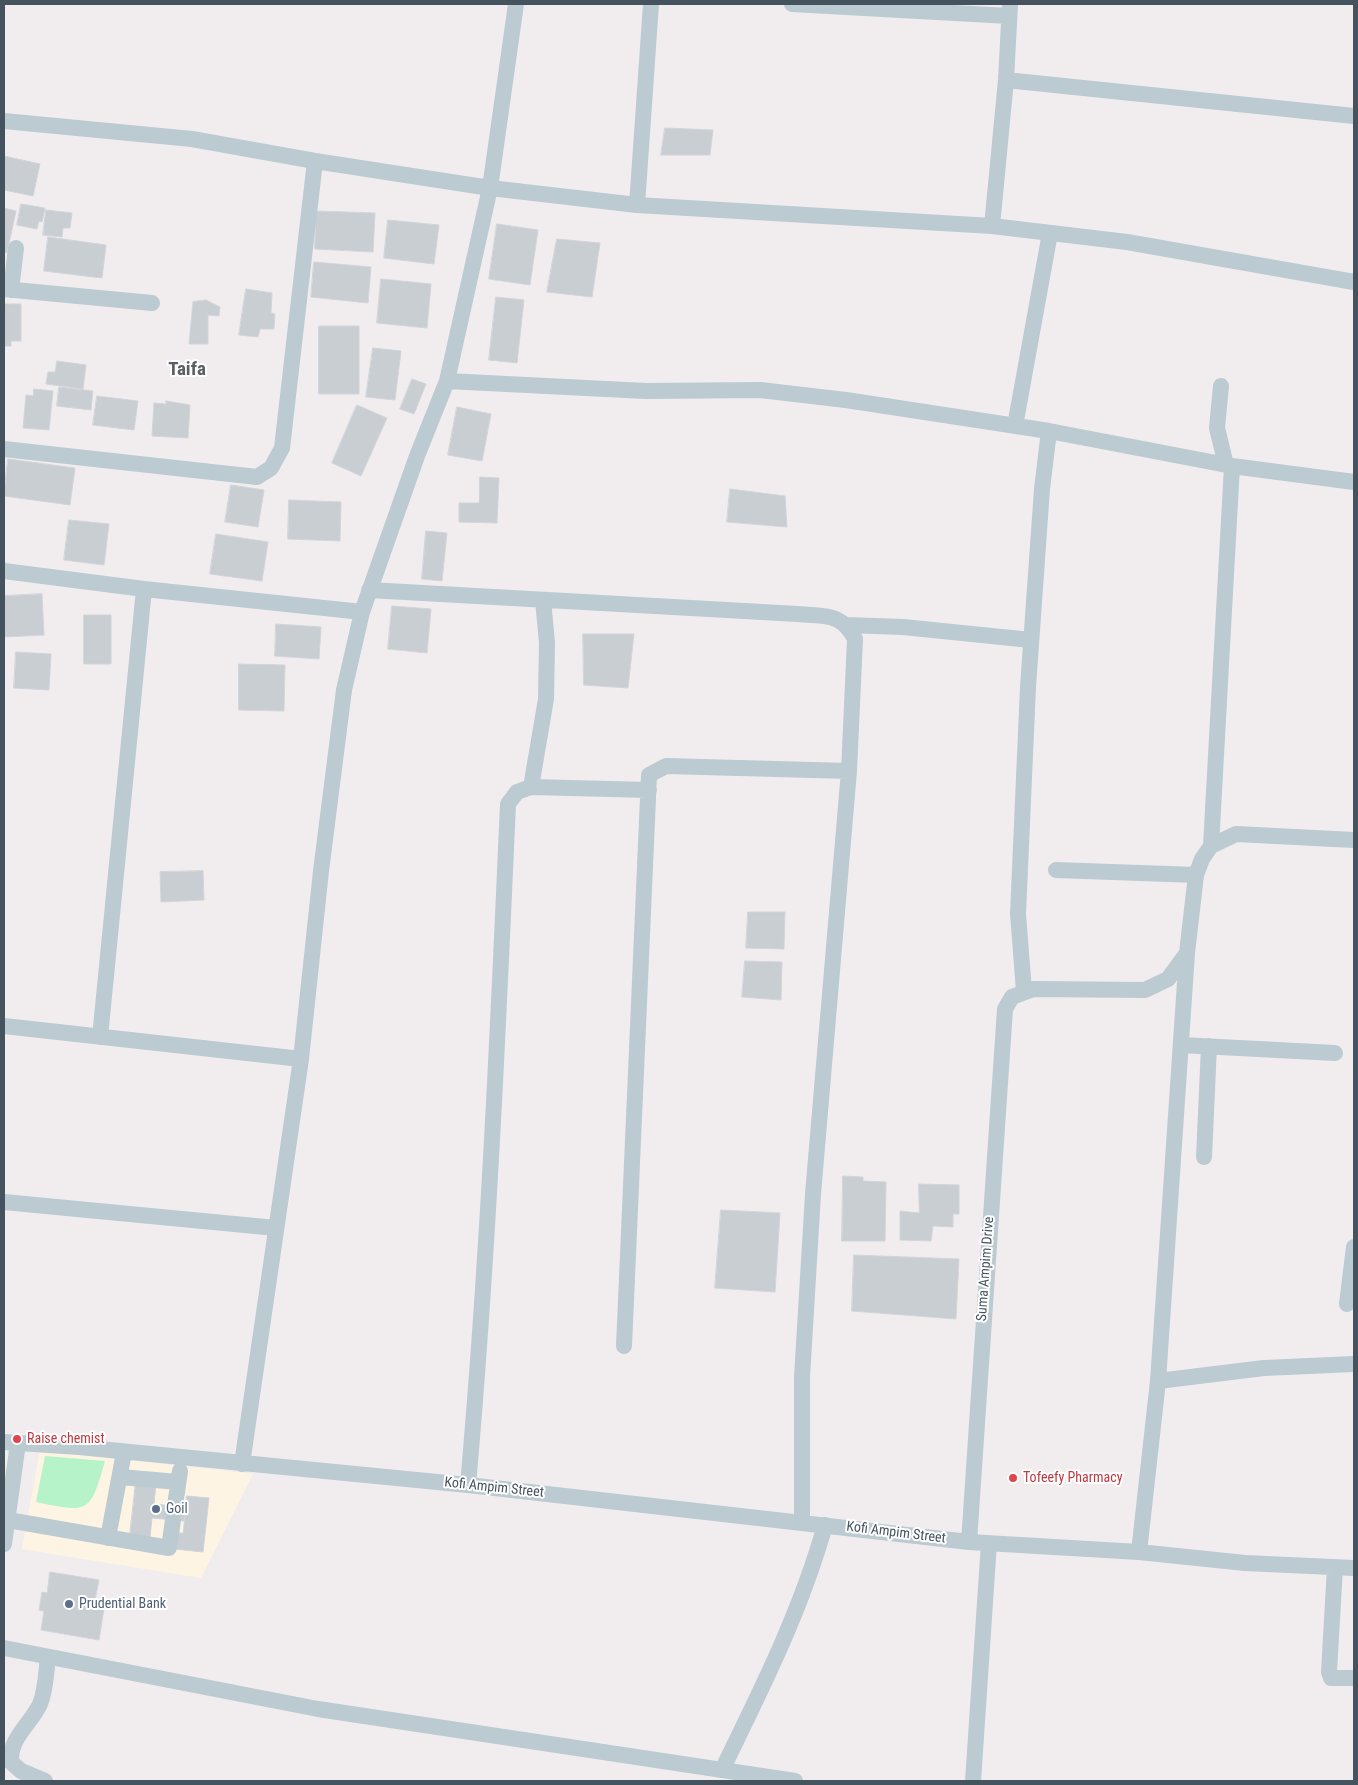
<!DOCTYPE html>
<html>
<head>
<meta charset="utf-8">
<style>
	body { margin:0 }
	#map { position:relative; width:1358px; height:1785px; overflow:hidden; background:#f1edee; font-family:"Roboto Condensed",sans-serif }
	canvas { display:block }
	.frame { position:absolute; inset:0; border:5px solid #44535d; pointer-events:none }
</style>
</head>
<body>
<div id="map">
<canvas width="1358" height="1785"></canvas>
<div class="frame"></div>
</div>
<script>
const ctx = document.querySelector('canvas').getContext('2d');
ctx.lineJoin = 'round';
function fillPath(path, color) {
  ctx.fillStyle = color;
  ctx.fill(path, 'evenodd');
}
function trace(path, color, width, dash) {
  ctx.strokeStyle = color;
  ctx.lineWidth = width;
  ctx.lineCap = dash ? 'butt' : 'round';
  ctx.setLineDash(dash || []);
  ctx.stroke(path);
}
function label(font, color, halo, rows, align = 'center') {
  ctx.font = font + ' "Roboto Condensed",sans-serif';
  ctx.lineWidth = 4;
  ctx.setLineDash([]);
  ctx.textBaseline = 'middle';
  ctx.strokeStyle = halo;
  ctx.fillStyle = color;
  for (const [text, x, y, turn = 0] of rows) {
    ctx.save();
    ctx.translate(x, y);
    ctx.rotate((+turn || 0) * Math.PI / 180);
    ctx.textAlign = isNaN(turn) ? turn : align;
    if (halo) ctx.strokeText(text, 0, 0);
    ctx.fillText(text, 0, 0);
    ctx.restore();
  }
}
fillPath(new Path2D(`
	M40,1450L253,1474L201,1578L22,1549Z`), '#fef4e4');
fillPath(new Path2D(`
	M45,1456L105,1461C90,1514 89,1513 36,1502Z`), '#b6f3c9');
const building = new Path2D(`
	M665,128L713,130L710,155H661Z
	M4,156L40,164L33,196L4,190Z
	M21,204L45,208L42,222L39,221L37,229L17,225Z
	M4,208L16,211L7,253L4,252Z
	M46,210L72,213L70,228H63L62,237L43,235Z
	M316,211L375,213L373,252L315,249Z
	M388,220L439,225L434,264L384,258Z
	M497,224L538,230L530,285L489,279Z
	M48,237L106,245L102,278L44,271Z
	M557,239L600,243L592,297L547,292Z
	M314,262L371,267L368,303L311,297Z
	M381,279L431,284L427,328L377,323Z
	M246,289L272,293L271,313L275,314L274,329H260L258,337L239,335Z
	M496,297L524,300L517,363L489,360Z
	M206,300L220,307L219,316L208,315V344H189L193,302Z
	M4,304H21V341H11V346H4Z
	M319,326H359V394H319Z
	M373,348L401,351L395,400L366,397Z
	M57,361L86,365L83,389L46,384L48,372H55Z
	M412,379L426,384L414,414L400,409Z
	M59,387L93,391L91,410L57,406Z
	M34,389L53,391L49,430L23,428L26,395L33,396Z
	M97,396L138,401L134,430L93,425Z
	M166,401L190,405L188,438L152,436L154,403L166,404Z
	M357,405L387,418L361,476L332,463Z
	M457,407L491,414L482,461L448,455Z
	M8,459L75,468L70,505L4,496Z
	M480,477L499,478L497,523L459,522V503H479Z
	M231,485L264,490L258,527L225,522Z
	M730,489L785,496L787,527L727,522Z
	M289,500L341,502L340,541L288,539Z
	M69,520L109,524L104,565L64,560Z
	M426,531L447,533L442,581L422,579Z
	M216,534L268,542L262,581L210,574Z
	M42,594L44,635L4,637V596Z
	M392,606L431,609L427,653L388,649Z
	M84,615H111V664H84Z
	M276,624L321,627L319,659L275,656Z
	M583,634H634L628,688L584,685Z
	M16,652L51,654L49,690L14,688Z
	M239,664L285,665L284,711L239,710Z
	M203,871L204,900L161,902L160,872Z
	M748,912H785L784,949L746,948Z
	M745,961L782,962L781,1000L742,997Z
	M843,1176L863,1177V1181L886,1182L885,1241H842Z
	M919,1184L959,1185V1214H953V1227L933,1226L931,1241L900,1240V1211L919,1213Z
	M721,1210L780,1213L775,1292L715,1288Z
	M854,1255L959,1259L956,1319L852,1311Z
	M136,1481L156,1483L154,1504L186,1507L184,1521L152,1518L150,1537L130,1535Z
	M187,1496L209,1498L203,1552L174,1549L176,1533H183Z
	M50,1572L99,1580L95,1600L105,1602L99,1640L41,1630L44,1611L39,1610L42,1592L47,1593Z`);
fillPath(building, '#c9ced3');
trace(building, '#d1d4da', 1);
trace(new Path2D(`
	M792,4L1009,16
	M1006,80L1354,116
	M4,121L192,139L315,161L490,188L637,205L992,226L1127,242L1354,282
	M637,205L651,4
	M992,226L1006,80L1010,4
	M4,289L152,303
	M11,290L16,248
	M447,381L646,391L760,390L846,400L1049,431L1232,466L1354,482
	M1221,386L1217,428L1226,465
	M1015,426L1050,233
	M4,449L257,477L271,468L282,448L315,161
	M4,571L144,589L362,612
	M369,590L798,614C825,617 841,612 855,639L849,771L813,1194L802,1377V1523
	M847,625L903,627L1031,640
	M531,787L546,699L547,643L543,600
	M1211,846L1236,834L1354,840
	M1056,870L1196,875
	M1024,991L1018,914L1028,687L1042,489L1049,431
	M4,1026L301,1059
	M100,1037L144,589
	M1181,1045L1335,1053
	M1204,1157L1209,1046
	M4,1202L276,1228
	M1347,1304L1354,1247
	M624,1346L649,775L666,766L849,771
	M1158,1381L1264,1368L1354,1364
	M4,1442L79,1447L468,1485L969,1542L1139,1552L1245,1563L1354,1568
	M242,1464L301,1059L321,871L344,690L362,612L417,456L447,381L490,188L516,4
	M120,1477L178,1482
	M468,1485C488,1258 498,1031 508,804L517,792L531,787L649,790
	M175,1506L180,1471
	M8,1520L169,1548L173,1520
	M108,1538L124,1452
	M969,1542L1005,1009L1012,997L1033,989L1145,990L1168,979L1187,953
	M4,1544L18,1443
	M1139,1552L1158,1381L1187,953L1196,875L1202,859L1211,846L1232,466
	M1335,1567L1329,1672L1331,1678H1354
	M4,1648L318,1709L795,1781
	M722,1770C761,1690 801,1611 825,1525
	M45,1781L21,1771L11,1762C9,1738 31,1724 40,1704C46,1690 46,1672 48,1657
	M973,1781L989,1543`), '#bccad2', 16);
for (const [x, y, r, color] of [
	[17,1439,5,"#e0444e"],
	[1013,1478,5,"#e0444e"],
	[156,1509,5,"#5c6f8a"],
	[69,1604,5,"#5c6f8a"]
]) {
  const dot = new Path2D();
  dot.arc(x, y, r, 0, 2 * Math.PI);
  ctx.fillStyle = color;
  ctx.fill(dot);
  trace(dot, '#fff', 2);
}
label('14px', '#44535d', '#fff', [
	["Suma Ampim Drive",986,1269,-86],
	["Kofi Ampim Street",494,1488,6],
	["Kofi Ampim Street",896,1533,7]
]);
label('14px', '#be3a42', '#fff', [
	["Raise chemist",27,1439],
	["Tofeefy Pharmacy",1023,1478]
], 'left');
label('14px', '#4e5e75', '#fff', [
	["Goil",166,1509],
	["Prudential Bank",79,1604]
], 'left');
label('bold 19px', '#595f63', '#fff', [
	["Taifa",187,370]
]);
</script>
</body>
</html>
